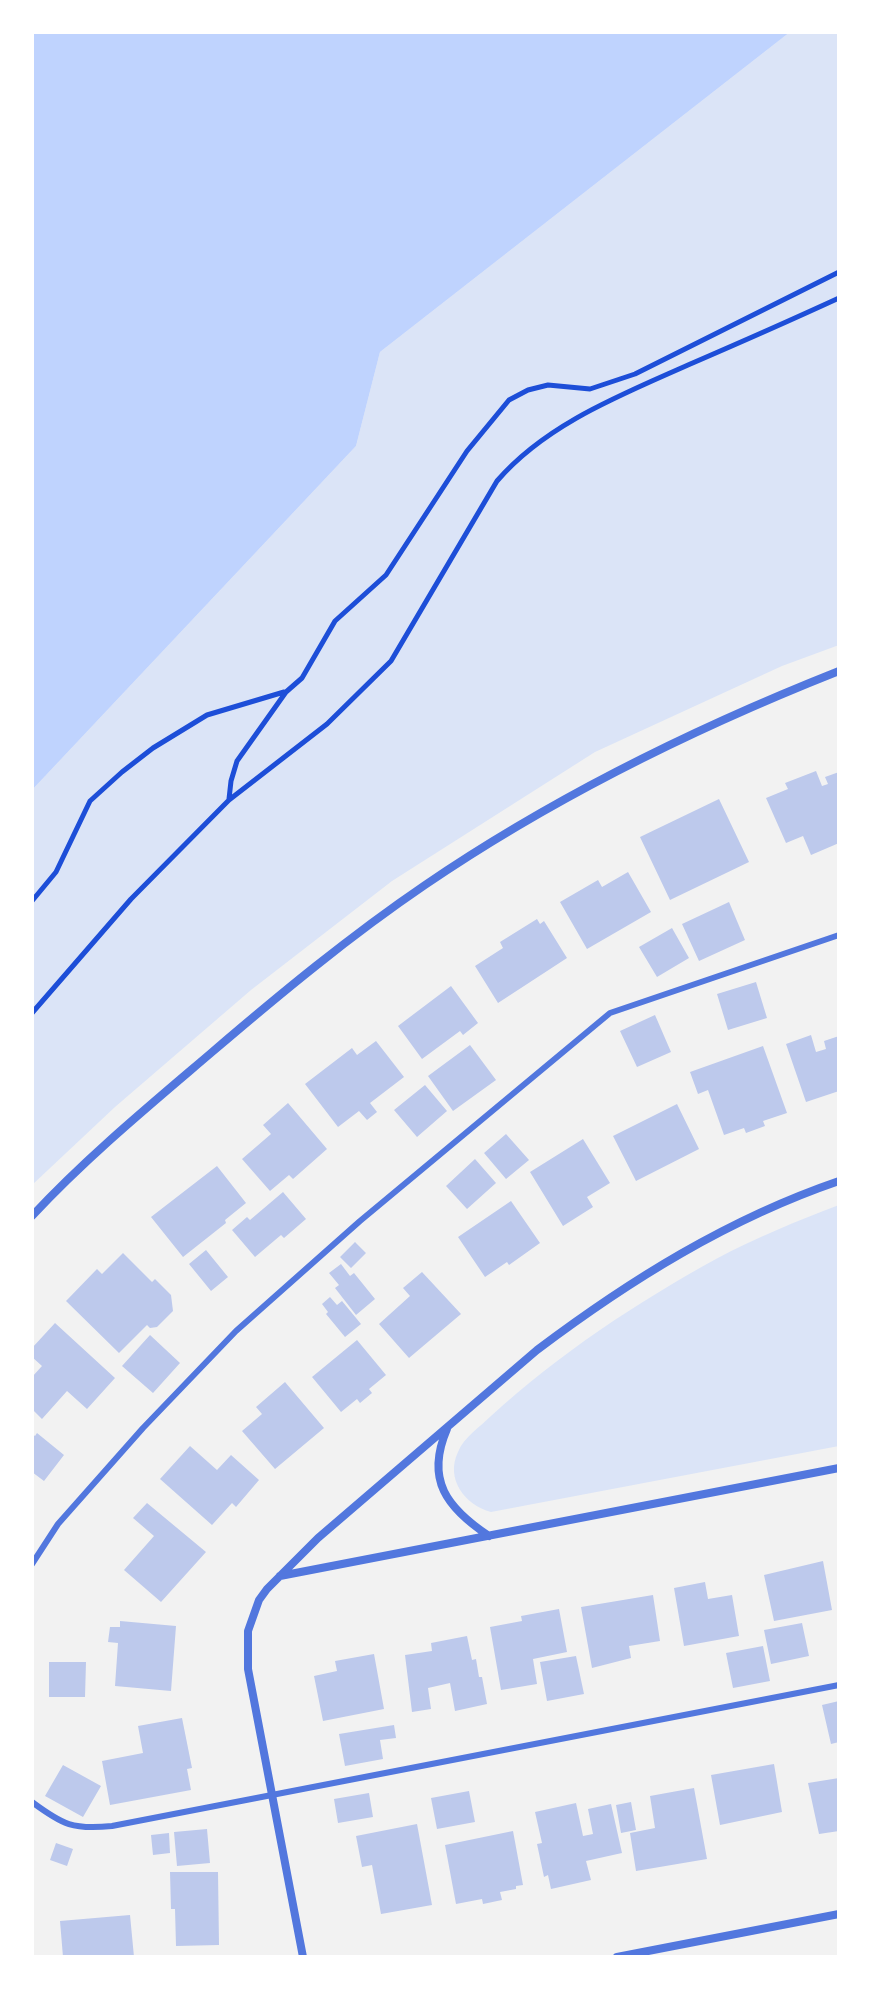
<!DOCTYPE html>
<html>
<head>
<meta charset="utf-8">
<style>
	body { margin:0 }
	#map { position:relative; width:871px; height:1989px; overflow:hidden; background:#f2f2f2; font-family:Barlow,sans-serif }
	canvas { display:block }
	.frame { position:absolute; inset:0; border:34px solid #fff; pointer-events:none }
</style>
</head>
<body>
<div id="map">
<canvas width="871" height="1989"></canvas>
<div class="frame"></div>
</div>
<script>
const ctx = document.querySelector('canvas').getContext('2d');
ctx.lineJoin = 'round';
function fillPath(path, color) {
  ctx.fillStyle = color;
  ctx.fill(path, 'evenodd');
}
function trace(path, color, width, dash) {
  ctx.strokeStyle = color;
  ctx.lineWidth = width;
  ctx.lineCap = dash ? 'butt' : 'round';
  ctx.setLineDash(dash || []);
  ctx.stroke(path);
}
fillPath(new Path2D(`
	M790,32H839V645L782,666L595,752L392,881L251,990L115,1107L32,1185V790L356,446L380,352Z
	M839,1205V1446L491,1512C465,1505 445,1479 458,1452C464,1437 480,1427 491,1416C559,1354 636,1303 716,1259C755,1238 797,1221 839,1205Z`), '#dbe4f7');
fillPath(new Path2D(`
	M32,32H790L380,352L356,446L32,790Z`), '#bfd3fe');
fillPath(new Path2D(`
	M816,771L822,786L828,784L825,777L839,772V843L811,855L803,836L786,843L766,798L788,789L785,783Z
	M719,799L749,862L670,900L640,837Z
	M628,872L651,912L587,949L560,902L598,880L602,887Z
	M729,902L745,940L699,961L682,924Z
	M537,919L540,924L544,921L567,958L498,1003L475,966L503,948L500,942Z
	M672,928L689,958L657,977L639,947Z
	M756,982L767,1018L728,1030L717,994Z
	M451,986L478,1023L463,1035L460,1031L422,1059L398,1026Z
	M655,1015L671,1052L637,1067L620,1031Z
	M811,1035L816,1052L826,1049L824,1041L839,1036V1091L806,1102L786,1044Z
	M376,1041L404,1077L370,1103L377,1112L367,1120L359,1111L338,1127L305,1084L352,1048L357,1055Z
	M470,1045L496,1080L453,1111L428,1076Z
	M763,1046L787,1113L763,1121L765,1126L746,1133L744,1128L724,1135L708,1090L698,1094L690,1072Z
	M425,1085L447,1111L417,1137L394,1110Z
	M288,1103L327,1149L293,1179L289,1175L270,1191L242,1159L271,1134L263,1125Z
	M677,1104L699,1149L636,1181L613,1136Z
	M506,1134L529,1160L506,1179L484,1153Z
	M583,1139L610,1183L587,1197L593,1207L563,1226L530,1172Z
	M475,1159L496,1183L467,1209L446,1186Z
	M217,1166L246,1203L225,1220L226,1223L183,1257L151,1217Z
	M283,1192L306,1219L284,1238L281,1235L255,1257L232,1230L247,1217L250,1220Z
	M511,1201L540,1243L509,1265L507,1262L485,1277L458,1237Z
	M355,1242L366,1253L351,1268L340,1257Z
	M206,1250L228,1277L211,1291L189,1264Z
	M123,1253L152,1282L155,1279L171,1295L173,1311L157,1327L150,1328L147,1325L119,1353L66,1301L97,1269L102,1274Z
	M341,1264L350,1276L354,1273L375,1299L356,1315L335,1288L339,1285L329,1273Z
	M422,1272L461,1314L409,1358L379,1324L410,1296L403,1288Z
	M330,1297L337,1305L342,1301L361,1324L345,1337L326,1314L328,1312L322,1304Z
	M55,1323L115,1378L87,1409L67,1391L42,1419L32,1409V1377L42,1366L32,1357V1348Z
	M150,1335L180,1363L153,1393L122,1366Z
	M357,1340L386,1375L369,1389L372,1393L360,1403L357,1399L341,1412L312,1377Z
	M285,1382L324,1428L275,1469L242,1431L262,1414L256,1407Z
	M37,1433L64,1455L44,1481L32,1472V1434L35,1436Z
	M190,1446L217,1470L231,1455L259,1480L236,1507L232,1503L212,1525L160,1479Z
	M147,1503L206,1552L161,1602L124,1570L154,1536L133,1518Z
	M823,1561L832,1610L774,1621L764,1575Z
	M705,1582L708,1599L732,1595L739,1636L684,1646L674,1588Z
	M653,1595L660,1641L629,1646L631,1658L592,1668L581,1607Z
	M559,1609L567,1652L533,1659L537,1684L501,1690L490,1627L522,1621L521,1616Z
	M120,1621L176,1626L171,1691L115,1686L118,1643L108,1642L110,1627H120Z
	M802,1623L809,1656L771,1664L764,1630Z
	M467,1636L472,1660L476,1659L479,1677H482L487,1704L455,1711L450,1683L428,1688L431,1709L412,1712L405,1655L432,1651L431,1643Z
	M763,1646L770,1681L733,1688L726,1653Z
	M374,1654L384,1709L323,1721L314,1676L337,1671L335,1661Z
	M576,1656L584,1694L547,1701L540,1662Z
	M49,1662H86L85,1697H49Z
	M839,1701V1742L831,1744L822,1705Z
	M182,1718L192,1768L187,1769L191,1790L110,1805L102,1761L143,1753L138,1726Z
	M394,1725L396,1738L380,1740L383,1759L345,1766L339,1734Z
	M774,1764L782,1812L720,1825L711,1775Z
	M63,1765L101,1786L83,1817L45,1796Z
	M839,1778V1831L819,1834L808,1783Z
	M694,1788L707,1859L636,1871L630,1833L655,1828L650,1796Z
	M469,1791L475,1822L437,1829L431,1798Z
	M369,1793L373,1817L338,1823L334,1799Z
	M631,1802L636,1830L621,1833L616,1805Z
	M576,1803L583,1836L593,1834L588,1809L611,1804L622,1853L586,1861L591,1880L551,1889L548,1875L544,1877L537,1844L542,1843L535,1812Z
	M417,1824L432,1905L381,1914L372,1865L362,1867L356,1836Z
	M207,1829L210,1863L177,1866L174,1832Z
	M513,1831L523,1885L516,1886V1889L500,1892L502,1900L483,1904L482,1899L456,1904L445,1845Z
	M169,1833L170,1853L153,1855L151,1835Z
	M56,1843L73,1849L67,1866L50,1860Z
	M170,1872H218L219,1945L176,1946L175,1909H171Z
	M130,1915L134,1957H63L60,1921Z`), '#bdc9ec');
trace(new Path2D(`
	M229,799L231,781L237,761L286,692L302,678L335,621L386,575L467,451L509,400L528,390L548,385L590,389L635,374L839,272
	M32,901L56,872L90,801L122,772L153,748L207,715L284,692
	M32,1013L131,899L229,800L327,724L391,661L497,481C546,424 621,395 688,365C739,343 789,321 839,298`), '#1d4ed8', 5);
trace(new Path2D(`
	M32,1564L58,1524L143,1428L236,1331L360,1221L610,1013L839,935
	M32,1802C63,1825 73,1830 112,1826L839,1685`), '#5277de', 6);
trace(new Path2D(`
	M32,1216C87,1157 150,1105 211,1053C280,994 350,936 425,885C554,797 695,728 839,671
	M447,1429C425,1480 447,1508 489,1536
	M280,1576L839,1468
	M303,1957L248,1669V1631L259,1600L267,1589L318,1538L537,1350C630,1280 728,1219 839,1181
	M617,1957L839,1914`), '#5277de', 8);
</script>
</body>
</html>
